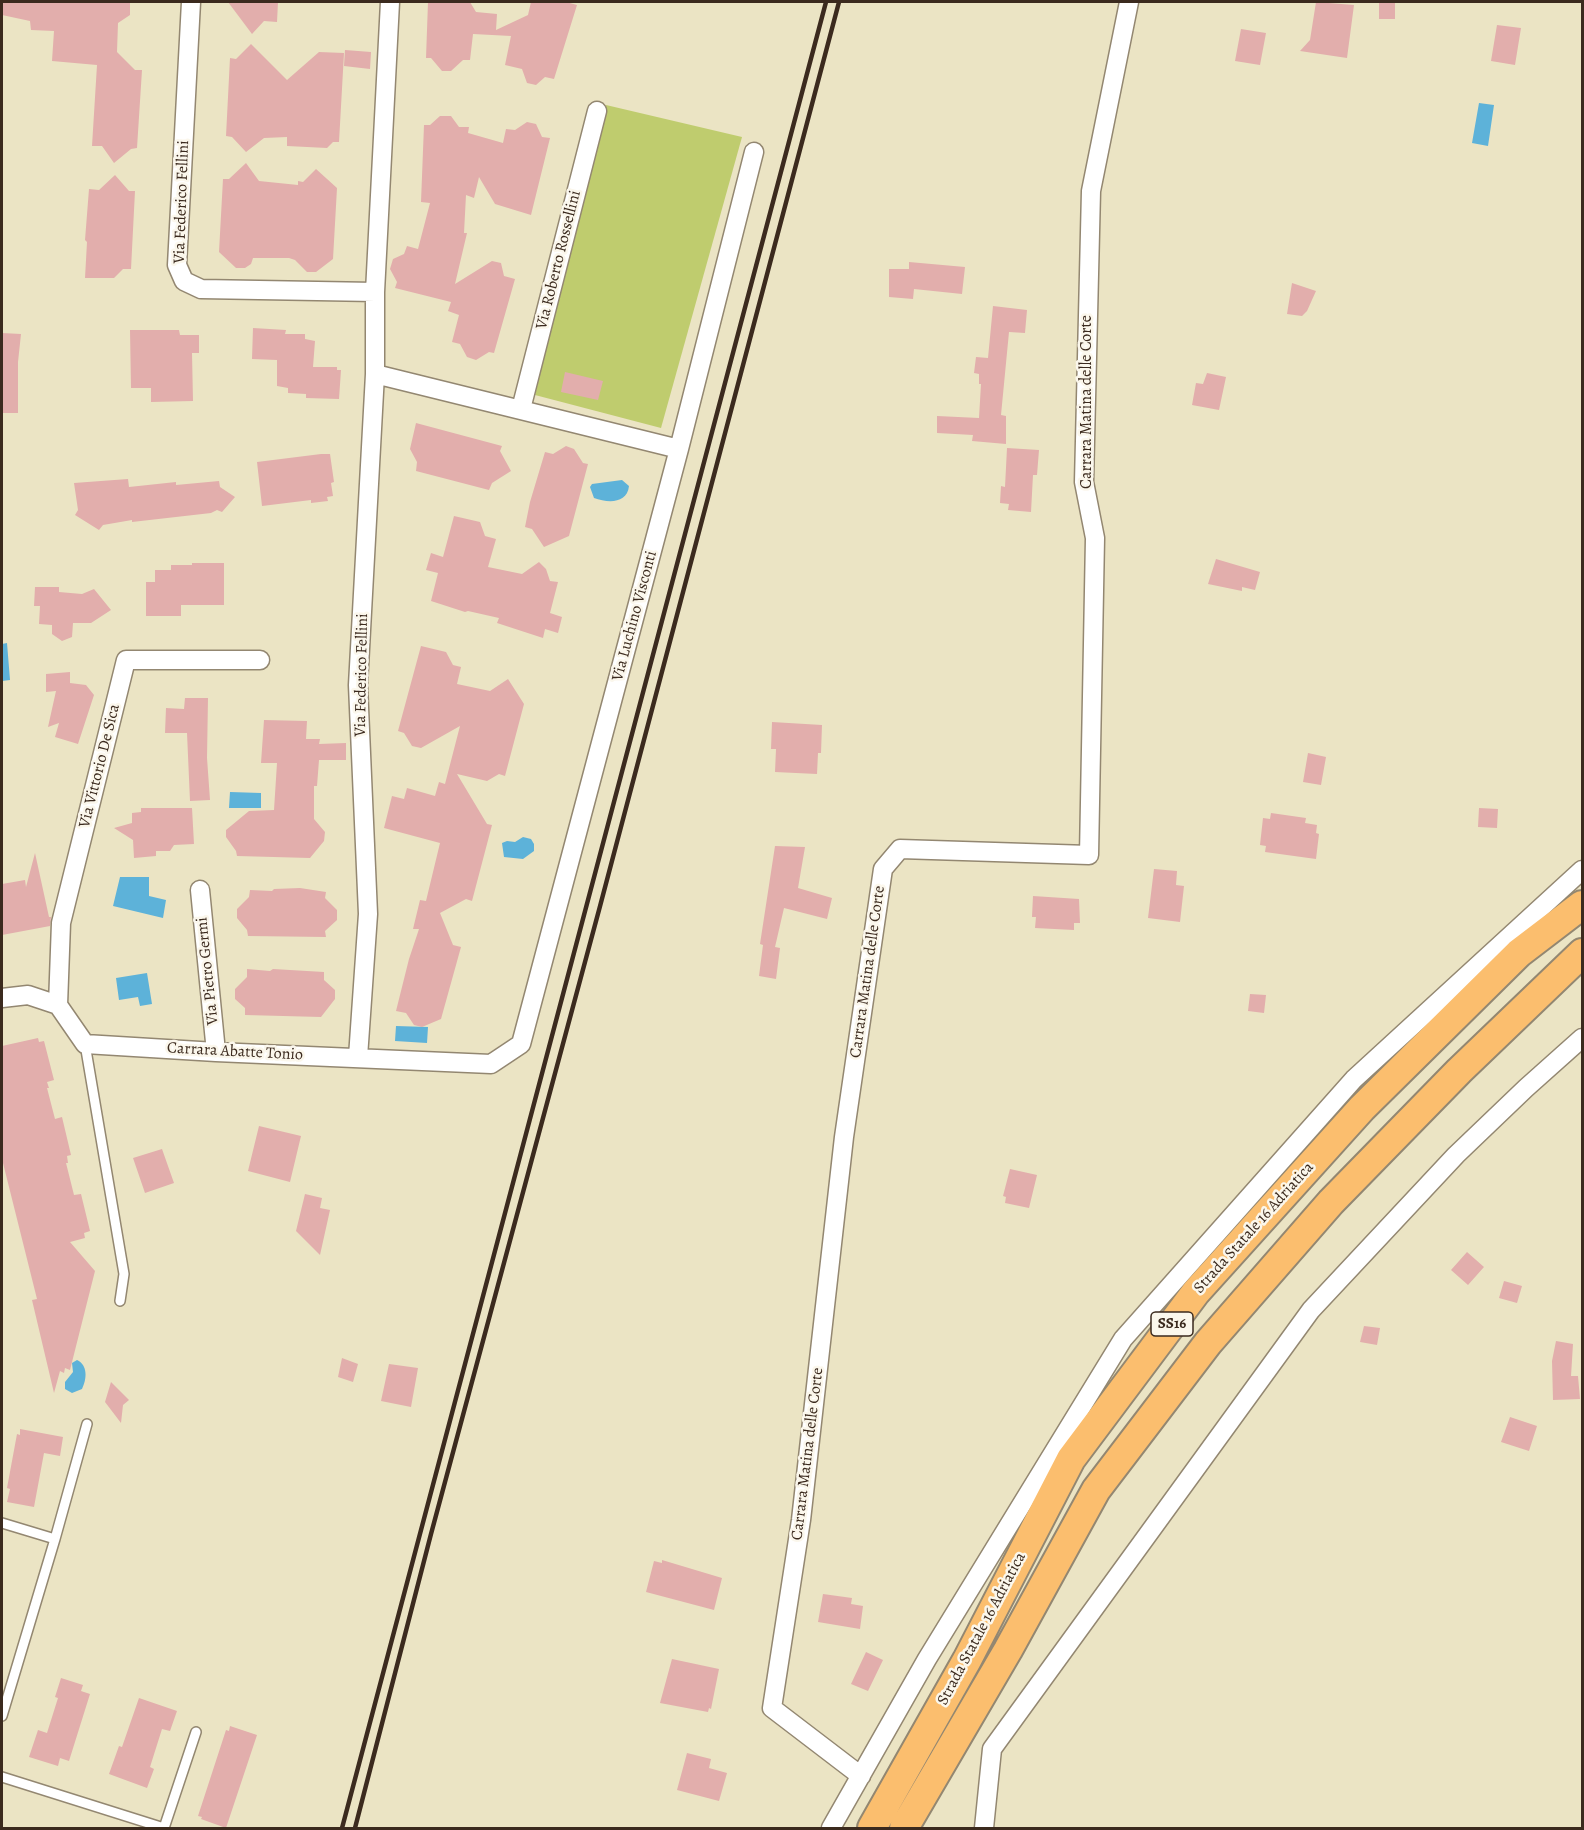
<!DOCTYPE html>
<html>
<head>
<meta charset="utf-8">
<style>
	body { margin:0 }
	#map { position:relative; width:1584px; height:1830px; overflow:hidden; background:#ebe4c4; font-family:Alegreya,serif }
	canvas { display:block }
	.frame { position:absolute; inset:0; border:3px solid #3b2a1e; pointer-events:none }
</style>
</head>
<body>
<div id="map">
<canvas width="1584" height="1830"></canvas>
<div class="frame"></div>
</div>
<script>
const ctx = document.querySelector('canvas').getContext('2d');
ctx.lineJoin = 'round';
function fillPath(path, color) {
  ctx.fillStyle = color;
  ctx.fill(path, 'evenodd');
}
function trace(path, color, width, dash) {
  ctx.strokeStyle = color;
  ctx.lineWidth = width;
  ctx.lineCap = dash ? 'butt' : 'round';
  ctx.setLineDash(dash || []);
  ctx.stroke(path);
}
function label(font, color, halo, rows, align = 'center') {
  ctx.font = font + ' Alegreya,serif';
  ctx.lineWidth = 5;
  ctx.setLineDash([]);
  ctx.textBaseline = 'middle';
  ctx.strokeStyle = halo;
  ctx.fillStyle = color;
  for (const [text, x, y, turn = 0] of rows) {
    ctx.save();
    ctx.translate(x, y);
    ctx.rotate((+turn || 0) * Math.PI / 180);
    ctx.textAlign = isNaN(turn) ? turn : align;
    if (halo) ctx.strokeText(text, 0, 0);
    ctx.fillText(text, 0, 0);
    ctx.restore();
  }
}
fillPath(new Path2D(`
	M606,105L742,137L661,428L535,395Z`), '#bfcc6e');
fillPath(new Path2D(`
	M1479,103L1494,105L1488,146L1472,143Z
	M622,480L629,486C627,504 608,503 594,498L590,487L592,484Z
	M7,643L10,680L2,681V644Z
	M230,792L261,793V808H229Z
	M523,837L531,839L534,844V851L523,859L504,857L502,843L507,841L515,842Z
	M120,877H149V896L166,900L163,918L113,906Z
	M147,973L152,1004L140,1006L138,997L119,1000L116,978Z
	M396,1026L428,1027L427,1043L395,1041Z
	M77,1360C88,1365 87,1379 82,1389L72,1393L65,1389V1382L73,1372L72,1363Z`), '#5db2d9');
fillPath(new Path2D(`
	M2,2H130V15L118,23L117,52L135,70H142L137,148L131,149L114,163L102,146H92L97,65L52,61L54,31L31,30L30,21L2,15Z
	M228,2H278L277,22L264,21L252,34Z
	M428,2H470L476,12L497,14L496,30L528,15L531,2H566L577,5L554,79L545,77L536,85L527,83L522,69L505,65L511,36L473,34L470,60H463L451,71H442L431,58H426Z
	M1316,2L1354,5L1347,58L1300,51L1310,40Z
	M1379,2H1395V19H1379Z
	M1497,25L1521,28L1515,65L1491,61Z
	M1241,29L1266,33L1260,65L1235,61Z
	M251,44L287,80L319,52L344,53L339,142H333L327,148L287,146V137L264,138L246,152L232,137L226,136L230,58L236,59Z
	M345,50L371,52L370,69L344,66Z
	M440,116H451L459,127H469L468,133L503,143L506,129L515,130L527,122L536,124L542,137L550,138L531,215L495,204L479,177L474,198L466,195L464,233H467L455,284L492,261L501,263L504,276L515,279L494,353L489,352L476,360L467,357L460,344L452,342L459,315L448,311L451,302L395,288L397,282L390,269L393,259L404,254L407,246L418,249L430,203L421,202L424,125H430Z
	M246,163L259,181L298,185V181L303,182L316,169L337,188L333,259L316,272H307L295,260L289,258H253L251,264L245,268H236L219,252L223,179H229Z
	M115,175L129,191H135L131,269H123L114,278H85L87,242L85,240L89,189L99,190Z
	M909,262L965,267L962,294L914,289L913,299L889,297V269H909Z
	M1292,283L1316,291L1307,311L1302,316L1287,314Z
	M993,306L1027,310L1025,333L1009,332L1001,415L1006,416V444L972,441L973,435L937,433V416L979,418L981,384H979V374L974,373L976,357L988,358Z
	M253,328L286,330L285,334H305V339L315,341L313,367H337V370H341L339,399L306,398V394L288,393V388L277,386V360L252,359Z
	M130,330H179L180,335H199V353H192L193,401L151,402V388H131Z
	M2,333L21,334L18,362V413H2Z
	M565,372L603,381L598,400L561,392Z
	M1207,373L1226,377L1219,410L1192,405L1196,383L1203,384Z
	M416,423L502,446L500,451L511,471L492,483L489,490L416,471L417,462L410,449Z
	M566,446L574,449L583,463L588,464L569,536L544,547L532,529L525,527L530,502L545,452L553,454Z
	M1007,448L1039,450L1037,475H1033L1031,512L1008,510L1009,504L1000,503L1001,486L1005,487Z
	M321,454H330L334,482L331,483L333,496L327,497L328,501L311,503V500L262,506L257,462Z
	M128,479L129,487L176,482V485L219,481L220,487L235,497L222,512L217,510L211,513L132,522V520L103,525L99,530L75,515L78,510L74,483Z
	M454,516L480,522L485,536L496,539L488,567L522,574L539,562L546,569L550,581L558,582L550,613L562,617L558,633L545,629L543,638L497,623L499,618L468,611L465,612L431,601L438,573L426,570L431,553L443,557Z
	M1216,559L1260,572L1255,590L1242,587V591L1208,584Z
	M192,563H224V605H181V616H146V582H155V570H171V565H192Z
	M35,587H59V592L82,594L94,589L111,610L91,623H73L72,637L62,641L52,634V625L39,624L40,606H34Z
	M421,646L446,652L453,665L461,667L457,684L490,691L508,679L524,704L505,776L499,774L487,781L457,774L487,824L492,825L472,901L466,899L440,913L453,945L461,947L441,1019L422,1027L414,1025L406,1013L396,1011L409,959L419,929H413L420,900L426,901L440,843L384,828L392,796L404,799L407,788L435,796L439,782L445,784L460,726L421,748L412,746L404,733L398,731Z
	M70,672V683L86,685L94,695L78,744L55,737L59,723L48,727L56,691L46,692V674Z
	M185,698H208L207,758L210,800L190,801L187,733H165L166,708L184,709Z
	M264,720L307,721L306,739H320L319,744L346,743V760H319L317,786H314V819L325,832L324,841L310,858L237,856L236,851L226,837V830L249,811L274,810L277,763H261Z
	M772,722L822,725L821,753H818L817,774L775,772L776,749H771Z
	M1308,753L1326,757L1321,785L1303,782Z
	M141,808H192L194,844L174,845L170,851H156V856L134,858L133,840L114,828L132,823V813L141,812Z
	M1479,808L1498,809L1497,828L1478,827Z
	M1271,813L1306,818L1305,823L1317,825L1316,833L1319,834L1316,859L1265,852L1266,846L1260,845L1263,818L1270,819Z
	M775,846L805,847L798,888L832,898L827,919L784,908L775,947L780,948L776,979L759,976L763,945L760,944Z
	M35,853L49,917H51L50,926L2,935V884L25,880L26,887Z
	M1154,869L1177,871L1176,885L1184,886L1180,922L1148,918Z
	M300,888L326,892L325,898L337,910V920L325,931L326,937L248,936L247,930L237,918V909L249,897L250,890L272,891L274,889Z
	M1033,896L1079,899L1080,923H1074V930L1035,928L1036,917H1032Z
	M247,969L270,971L273,969L324,972V980L335,990V999L321,1017L245,1015V1008L235,999V989L247,977Z
	M1250,994L1266,995L1264,1013L1248,1011Z
	M38,1038L39,1042L44,1041L54,1080L47,1082L49,1088H47L55,1119L62,1117L71,1155L67,1156L68,1163H66L74,1195L81,1194L90,1231L84,1233L85,1238L70,1242L95,1271L70,1370L65,1368L64,1373L60,1371L54,1393L32,1300L37,1299L2,1159V1046Z
	M259,1126L301,1136L290,1182L248,1171Z
	M162,1149L174,1183L145,1193L133,1158Z
	M1010,1169L1037,1175L1029,1208L1005,1203L1006,1197L1003,1196Z
	M305,1194L322,1198L320,1208L330,1210L320,1255L296,1231Z
	M1467,1252L1484,1267L1468,1285L1451,1270Z
	M1504,1281L1522,1286L1517,1303L1499,1298Z
	M1364,1326L1380,1328L1377,1345L1360,1342Z
	M1556,1341L1573,1344L1571,1376H1578L1580,1399L1553,1400L1552,1361Z
	M342,1358L358,1364L353,1382L338,1377Z
	M389,1364L418,1368L411,1407L381,1401Z
	M111,1382L129,1400L123,1405L121,1423L105,1402Z
	M1510,1417L1537,1426L1529,1451L1501,1442Z
	M20,1429L63,1437L60,1456L44,1453L34,1507L7,1502L10,1489L7,1488L17,1434L20,1435Z
	M662,1560L722,1578L714,1610L646,1592L654,1561L662,1563Z
	M823,1594L852,1598L851,1604L863,1606L860,1629L818,1622Z
	M866,1652L883,1660L868,1691L851,1684Z
	M672,1659L719,1669L711,1709L709,1708L708,1712L660,1703Z
	M61,1678L83,1685L81,1691L90,1694L69,1761L60,1758L58,1766L29,1757L38,1730L47,1733L58,1698L55,1697Z
	M139,1698L177,1711L170,1731L162,1729L150,1767L154,1769L147,1788L109,1774L119,1746L122,1747Z
	M230,1726L257,1735L226,1828L201,1819L202,1817L198,1816L226,1730L229,1731Z
	M687,1753L711,1759L709,1768L727,1773L719,1801L677,1790Z`), '#e2aeac');
const service = new Path2D(`
	M85,1044L124,1274L120,1301
	M2,1523L55,1539L87,1424
	M2,1716L55,1539
	M2,1777L164,1828L196,1732`);
const minor = new Path2D(`
	M191,2L177,265L184,281L201,289L375,292
	M375,374L679,449
	M521,409L597,111
	M200,890L216,1052
	M2,998L28,995L58,1005L85,1044L216,1052L491,1064L521,1044L679,449L754,152
	M58,1005L61,923L126,660H260
	M358,1057L368,914L358,685L375,374V292L390,2
	M861,1776L772,1708L801,1520L844,1137L883,869L900,849L1089,855L1095,538L1084,482L1091,191L1129,2
	M831,1828L927,1659L1123,1339L1354,1079L1582,870
	M984,1828L992,1749L1311,1310L1456,1155L1526,1088L1582,1038`);
const trunk = new Path2D(`
	M872,1828L967,1660L1071,1459L1196,1292L1362,1108L1519,953L1582,905
	M904,1828L1008,1650L1096,1490L1208,1343L1331,1202L1459,1071L1582,953`);
trace(service, '#938771', 12);
trace(minor, '#938771', 21);
trace(trunk, '#938771', 32);
trace(service, '#fff', 9);
trace(minor, '#fff', 18);
trace(trunk, '#fbbe6e', 28);
trace(new Path2D(`
	M342,1828L826,2
	M355,1828L431,1534L599,910L839,2`), '#3b2a1e', 4.5);
for (const [x, y, w] of [
	[1172,1324,42]
]) {
  const box = new Path2D();
  box.roundRect(x - w / 2, y - 12, w, 24, 4.5);
  ctx.fillStyle = '#fbf7ec';
  ctx.fill(box);
  trace(box, '#3b2a1e', 1.5);
}
label('bold 15px', '#3b2a1e', null, [
	["SS16",1172,1324]
]);
label('16px', '#3b2a1e', '#fbf7ec', [
	["Via Federico Fellini",182,202,-88],
	["Via Roberto Rossellini",559,260,-76],
	["Carrara Matina delle Corte",1087,402,-90],
	["Via Luchino Visconti",635,616,-75],
	["Via Federico Fellini",362,675,-89],
	["Via Vittorio De Sica",100,766,-76],
	["Via Pietro Germi",208,971,-96],
	["Carrara Matina delle Corte",868,972,-82],
	["Carrara Abatte Tonio",235,1052,3],
	["Strada Statale 16 Adriatica",1254,1228,-48],
	["Carrara Matina delle Corte",808,1454,-83],
	["Strada Statale 16 Adriatica",982,1629,-62]
]);
</script>
</body>
</html>
